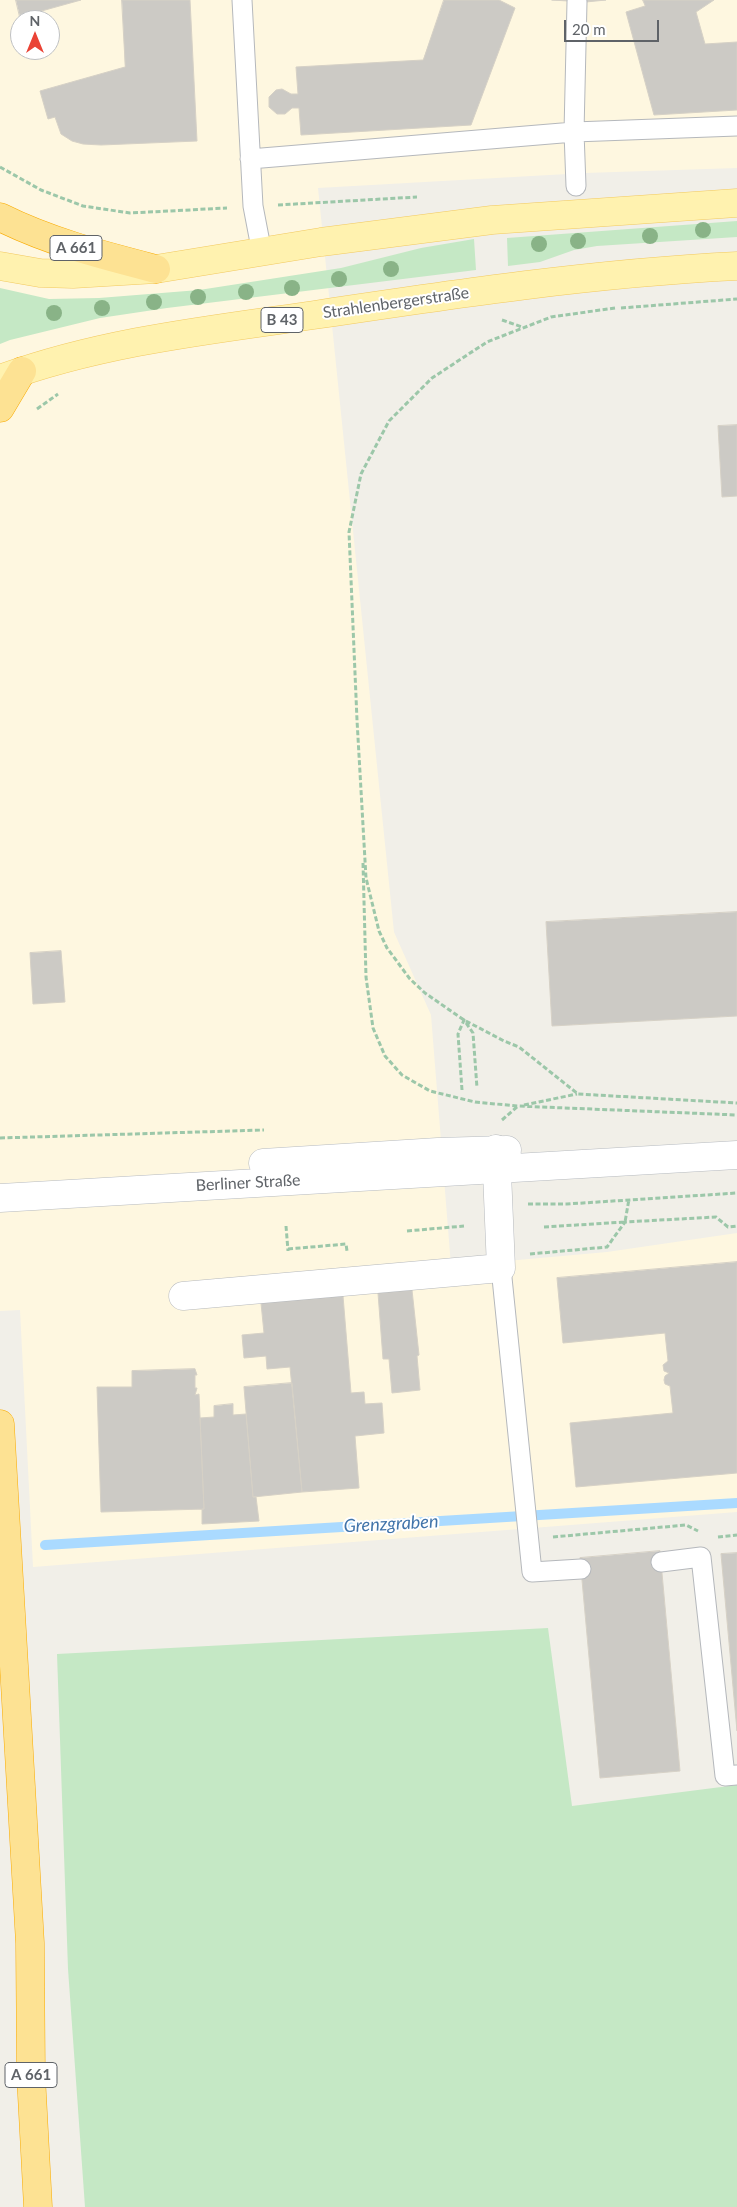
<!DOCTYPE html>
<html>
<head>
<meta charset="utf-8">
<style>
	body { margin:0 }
	#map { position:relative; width:737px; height:2207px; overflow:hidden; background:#f1efe8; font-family:Lato,sans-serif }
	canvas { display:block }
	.north { position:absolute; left:10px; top:10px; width:50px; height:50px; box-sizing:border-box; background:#fff; border:1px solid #bfc1c3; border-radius:50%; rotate:0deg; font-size:14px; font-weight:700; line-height:20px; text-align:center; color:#5f6368 }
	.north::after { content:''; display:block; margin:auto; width:18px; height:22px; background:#ea4335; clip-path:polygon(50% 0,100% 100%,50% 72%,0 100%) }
	.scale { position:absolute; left:564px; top:20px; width:95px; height:22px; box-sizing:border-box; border:2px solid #5f6368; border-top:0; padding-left:6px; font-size:15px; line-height:18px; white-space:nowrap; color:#5f6368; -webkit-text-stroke:4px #fff; paint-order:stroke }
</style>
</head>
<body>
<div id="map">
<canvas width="737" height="2207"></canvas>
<div class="north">N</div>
<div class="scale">20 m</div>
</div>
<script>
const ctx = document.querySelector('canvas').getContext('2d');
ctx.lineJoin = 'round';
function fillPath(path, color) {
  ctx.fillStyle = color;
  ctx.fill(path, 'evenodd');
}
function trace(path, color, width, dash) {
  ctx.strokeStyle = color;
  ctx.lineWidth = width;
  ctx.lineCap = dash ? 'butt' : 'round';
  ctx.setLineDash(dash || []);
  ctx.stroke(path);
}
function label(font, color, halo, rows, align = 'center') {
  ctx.font = font + ' Lato,sans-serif';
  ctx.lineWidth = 4;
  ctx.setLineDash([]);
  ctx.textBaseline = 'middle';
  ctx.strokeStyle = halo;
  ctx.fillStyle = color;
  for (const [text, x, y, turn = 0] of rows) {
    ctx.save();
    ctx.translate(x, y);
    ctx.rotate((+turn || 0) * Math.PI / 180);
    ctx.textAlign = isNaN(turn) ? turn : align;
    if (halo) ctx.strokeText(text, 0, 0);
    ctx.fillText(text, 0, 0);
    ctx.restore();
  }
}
fillPath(new Path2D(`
	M0,0H737V168L585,173L318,188L394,932L431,1015L451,1266L607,1252L737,1233V1512L33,1567L20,1310L0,1311ZM20,20H50V50H20Z`), '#fef7e0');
fillPath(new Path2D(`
	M737,221V237L597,246L574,250L540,262L508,266L507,238Z
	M474,239L476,270L167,308L100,318L10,340L0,344V288L49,299L99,298L199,290L341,268L421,248Z
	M548,1628L572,1806L737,1785V2207H85L68,1969L57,1654Z`), '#c5e8c5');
trace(new Path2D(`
	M45,1545L737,1503`), '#aadaff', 10);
const building = new Path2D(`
	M16,0H81L20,17Z
	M122,0H190L197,141L101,145L83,144L72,141L61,134L55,117L48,119L40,91L125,67Z
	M444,0H499L515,8L471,125L301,135L299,108H292L285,114H277L269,107V97L276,90L282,89L291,94H298L296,67L423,60Z
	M552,0H606L586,2Z
	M643,0H714L696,12L705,44L737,42V110L654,115L626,12L645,6Z
	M737,425V496L722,497L718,426Z
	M737,912V1016L552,1026L546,922Z
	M61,951L65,1002L33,1004L30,953Z
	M737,1262V1473L576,1487L570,1423L673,1413L670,1386L665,1384L664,1380L665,1376L669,1373L664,1371L663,1365L668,1361L665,1333L563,1343L557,1278Z
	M412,1290L419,1355L417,1356L420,1390L392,1393L389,1359H383L378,1293Z
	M343,1296L351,1393L364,1392L365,1404L382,1403L384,1433L355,1436L359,1488L302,1492L290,1367L267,1369L266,1356L244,1358L242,1335L264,1333L261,1303Z
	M195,1369L197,1375H195V1388H197L195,1395L199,1394L204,1509L101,1512L97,1387H132V1371Z
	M292,1383L302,1492L253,1497L244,1387Z
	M233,1404V1415L246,1414L253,1497H256L259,1521L202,1524V1509H204L200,1418L214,1417V1406Z
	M660,1551L680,1771L600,1778L580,1558Z
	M737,1553V1731L721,1554Z`);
fillPath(building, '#cccac5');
trace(building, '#d6d1c6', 1);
const service = new Path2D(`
	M242,0L253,206L262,253
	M250,159L574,132L737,126
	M576,186L574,132L577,2
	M501,1268L532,1572L581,1569
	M661,1562L701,1557L725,1776L737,1775`);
const minor = new Path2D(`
	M183,1296L501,1268L496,1149`);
const secondary = new Path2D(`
	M263,1163L438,1152L507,1150
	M0,1198L737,1155`);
const primary = new Path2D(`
	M0,266L40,273L73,274L156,269L321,242L492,220L737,203
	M0,379C100,342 209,330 314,315C454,294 595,273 737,266`);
const motorway = new Path2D(`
	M0,217C50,242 102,255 156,269
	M0,408L22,371
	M0,1424L30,1943L31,2076L38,2207`);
trace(service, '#b5b8bc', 21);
trace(minor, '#b5b8bc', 29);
trace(secondary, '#b6babf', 29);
trace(primary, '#f2c960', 29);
trace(motorway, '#f9ab00', 29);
trace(new Path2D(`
	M0,167L41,190L83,206L130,213L227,208
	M278,205L417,197
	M615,308L551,317L487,342L432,378L389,421L361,474L349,532L357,720L366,878L379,931L387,948L410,979L425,993L464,1020L504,1041L519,1047L578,1094L737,1103
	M621,308L737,299
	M502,320L522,327
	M37,409L58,394
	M363,863L366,977L373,1028L385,1056L402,1075L430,1091L475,1102L517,1106L737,1115
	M462,1090L458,1034L464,1020L473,1033L477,1088
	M524,1105L577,1094
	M502,1120L518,1106
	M0,1138L264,1130
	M528,1204H567L737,1193
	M286,1226L288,1251
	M544,1227L625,1222L629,1199
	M407,1231L464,1226
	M288,1249L346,1244L347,1251
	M530,1254L607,1247L625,1222L716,1217L728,1227L737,1226
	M553,1537L686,1525L698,1531
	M718,1537L737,1535`), '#9cc7a9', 3, [5, 2.5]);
trace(service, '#fff', 19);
trace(minor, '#fff', 28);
trace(secondary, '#fff', 28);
trace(primary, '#fff2af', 28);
trace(motorway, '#fde293', 28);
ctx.fillStyle = '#89b387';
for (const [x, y] of [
	[703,230],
	[650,236],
	[578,241],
	[539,244],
	[391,269],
	[339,279],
	[292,288],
	[246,292],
	[198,297],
	[154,302],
	[102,308],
	[54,313]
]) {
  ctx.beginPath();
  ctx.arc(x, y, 8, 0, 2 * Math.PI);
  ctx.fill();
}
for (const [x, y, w] of [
	[76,248,52],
	[282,320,42],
	[31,2075,52]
]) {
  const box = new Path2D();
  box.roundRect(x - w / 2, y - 12.5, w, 25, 4);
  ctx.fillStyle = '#fff';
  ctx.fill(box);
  trace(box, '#5f6368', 1);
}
label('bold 15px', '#5f6368', null, [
	["A 661",76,248],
	["B 43",282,320],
	["A 661",31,2075]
]);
label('16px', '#5f6368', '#fff', [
	["Strahlenbergerstraße",396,303,-8],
	["Berliner Straße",248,1183,-3]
]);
label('italic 18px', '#4174aa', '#fff', [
	["Grenzgraben",391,1524,-3]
]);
</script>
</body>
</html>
